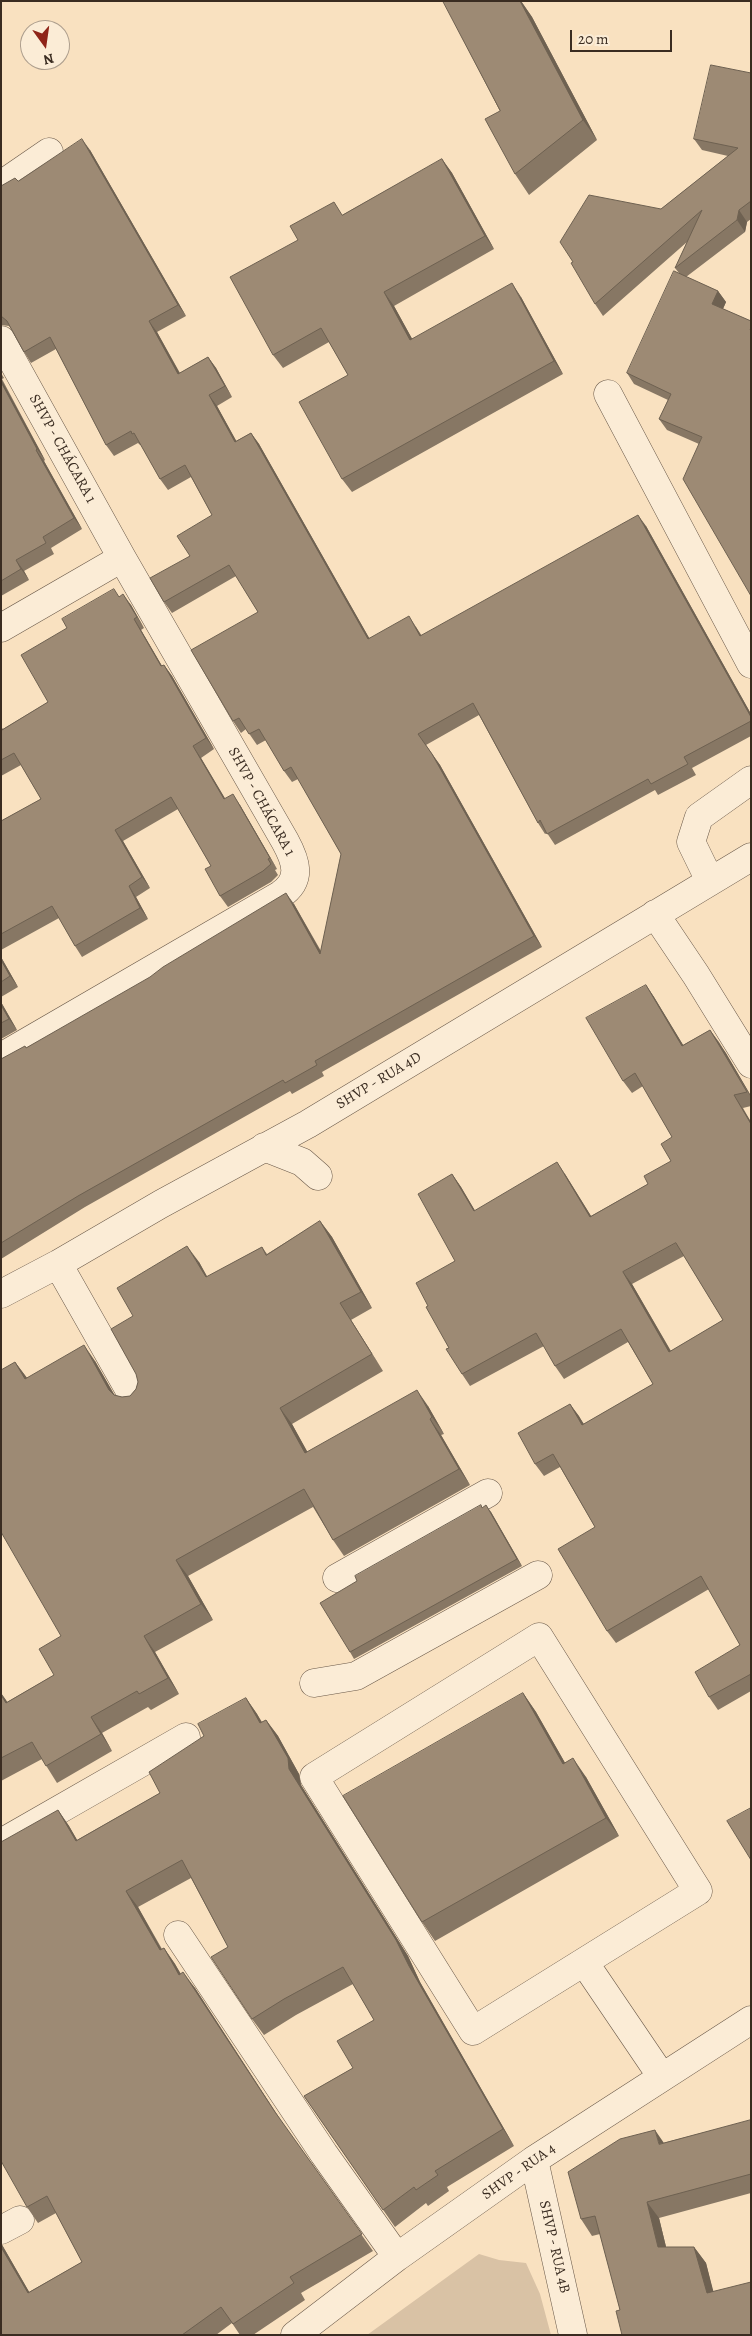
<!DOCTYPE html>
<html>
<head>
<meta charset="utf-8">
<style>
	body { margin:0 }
	#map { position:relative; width:752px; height:2336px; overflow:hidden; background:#f9e1c0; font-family:Alegreya,serif }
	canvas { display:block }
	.frame { position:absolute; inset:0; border:2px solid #3a2c21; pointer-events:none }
	.north { position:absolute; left:20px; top:20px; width:50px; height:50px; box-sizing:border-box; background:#fbecd6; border:1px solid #ae9f8e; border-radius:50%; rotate:166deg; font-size:14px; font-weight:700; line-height:20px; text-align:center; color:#3a2c21 }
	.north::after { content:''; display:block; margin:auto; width:18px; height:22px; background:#8f2418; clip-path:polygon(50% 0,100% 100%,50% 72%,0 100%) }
	.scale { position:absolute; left:570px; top:30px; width:102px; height:22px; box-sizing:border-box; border:2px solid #3a2c21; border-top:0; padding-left:6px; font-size:15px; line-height:18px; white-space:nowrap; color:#3a2c21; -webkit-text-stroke:4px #fbecd6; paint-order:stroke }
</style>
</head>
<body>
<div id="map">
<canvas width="752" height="2336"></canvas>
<div class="frame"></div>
<div class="north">N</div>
<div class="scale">20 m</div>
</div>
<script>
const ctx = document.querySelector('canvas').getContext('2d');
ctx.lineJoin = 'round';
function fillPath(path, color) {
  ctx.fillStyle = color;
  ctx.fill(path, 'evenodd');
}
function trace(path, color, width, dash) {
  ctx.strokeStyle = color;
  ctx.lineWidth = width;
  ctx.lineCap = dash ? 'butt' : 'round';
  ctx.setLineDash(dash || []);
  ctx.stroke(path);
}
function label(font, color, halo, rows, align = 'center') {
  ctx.font = font + ' Alegreya,serif';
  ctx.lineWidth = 5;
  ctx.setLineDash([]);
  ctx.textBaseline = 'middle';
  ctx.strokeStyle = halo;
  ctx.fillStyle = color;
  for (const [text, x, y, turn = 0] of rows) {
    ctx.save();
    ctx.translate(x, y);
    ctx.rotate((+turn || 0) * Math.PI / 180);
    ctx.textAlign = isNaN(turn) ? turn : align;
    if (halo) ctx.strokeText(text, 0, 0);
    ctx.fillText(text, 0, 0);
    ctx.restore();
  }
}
fillPath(new Path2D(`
	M479,2254L499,2260L526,2263L540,2294L551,2335H367Z`), '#d9c2a5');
const minor = new Path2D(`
	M1,185L49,152
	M1,340L122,558L285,841C296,861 303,880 280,895L1,1057
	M608,394L751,664
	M1,628L122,558
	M710,881L691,842L699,817L751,780
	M655,914L696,975L751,1064
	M264,1147L302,1162L318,1176
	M58,1264L134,1398
	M1,1294L58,1264L161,1204L308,1124L751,857
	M337,1578L488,1493
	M539,1637L698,1891L473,2031L314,1777Z
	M314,1683L356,1676L538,1575
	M1,1843L186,1737
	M178,1935L324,2154L397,2257
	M584,1962L662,2077
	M534,2160L573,2335
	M1,2230L20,2220
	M295,2335L397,2257L534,2160L751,2020`);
trace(minor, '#6a5949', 29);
trace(minor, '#fbecd6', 28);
fillPath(new Path2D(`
	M443,1H521L532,17L597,140L529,195L515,174L500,111Z
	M751,73V219L747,222L745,232L686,277L718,291L726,302L723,309L751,321L699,444L667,430L659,419L668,400L634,384L627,373L679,273L675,268L687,242L603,316L595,304L661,209L728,156L702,150L694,139Z
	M90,150L186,316L157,332L180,373L208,357L216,368L232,397L217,406L236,441L251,433L259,444L369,638L416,627L422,636L646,526L751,714V736L692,768L696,775L658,795L655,790L555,845L547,833L545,834L538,823L479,715L426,745L440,765L542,947L322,1072L324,1076L292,1094L290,1091L85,1207L1,1259V1059L26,1048L294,904L321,951L341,854L298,779L292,782L284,771L266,740L257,745L246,729L241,733L233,721L258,612L236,576L172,613L164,602L212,515L191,477L168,490L160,479L141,445H140L138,443L114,456L106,445L56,349L31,363L24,352L11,329L9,326L1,325V186L18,181Z
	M442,159L452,173L494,249L394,306L412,339L521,297L563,374L352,492L342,479L348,375L329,342L283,368L273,355L343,215Z
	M1,373L4,378L2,379L45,460L44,461L82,529L51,548L54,554L24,571L29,580L1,596Z
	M120,596L131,605L144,628L141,630L162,666L164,665L172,676L214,749L201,758L225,799L240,805L277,869L275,870L278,875L271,882L228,907L220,896L211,866L178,809L123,841L150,888L136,897L148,919L82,957L75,946L59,918L1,950V821L41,799L21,765L1,776V727L3,729L48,702Z
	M1,957L18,987L1,997Z
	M646,985L654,997L683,1045L710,1030L719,1042L751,1096V1106L743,1108L751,1122V1691L718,1710L709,1697L740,1645L709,1589L616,1643L607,1631L595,1527L560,1467L544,1476L535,1464L570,1404L584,1424L653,1384L628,1342L564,1379L555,1366L544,1346L470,1386L462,1374L428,1306L455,1261L452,1174L461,1187L475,1211L565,1174L591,1216L648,1184L671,1161L672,1137L643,1086L632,1093L623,1081ZM684,1256L723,1320L671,1351L632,1284Z
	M1,1002L17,1030L1,1039Z
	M320,1221L332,1237L372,1308L351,1320L383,1371L292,1424L307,1452L428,1406L444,1434L441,1435L470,1485L344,1556L333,1540L313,1507L188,1576L213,1620L155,1652L179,1694L151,1710L148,1707L102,1733L112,1751L57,1783L42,1759L1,1781V1693L7,1702L54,1675L61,1636L15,1362L27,1378L95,1361L114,1395L122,1397L130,1396L136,1389L138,1382L133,1316L199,1262L207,1277L262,1247L267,1254Z
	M483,1508L491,1512L522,1566L354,1659L350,1652Z
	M523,1693L536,1712L565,1763L586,1777L619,1836L435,1941L422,1922Z
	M246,1698L257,1714L262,1722L266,1720L278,1736L299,1774L301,1785L408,1956L420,1982L514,2146L447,2187L449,2191L428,2206L426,2203L395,2227L304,2096L353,2068L374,2020L353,1984L296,2015L264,2035L252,2019L228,1947L191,1878L138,1907L162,1949L164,1948L175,1964L181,1974L195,1988L284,2125L373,2251L301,2293L305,2300L253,2335H240L232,2323L216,2335H1V2243L29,2292L82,2262L56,2213L38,2223L27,2207L58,1810L69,1826L77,1840L160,1793L204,1736Z
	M751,2120V2193L659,2218L666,2247H694L706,2263L713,2292L751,2335L620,2310L600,2234L592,2236L581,2219L664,2143Z`), '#877764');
fillPath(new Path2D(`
	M520,1H521L532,17L597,140L583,120Z
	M82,139L90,150L186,316L178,305Z
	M442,159L452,173L494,249L485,236Z
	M739,210L747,222L745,232L737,220Z
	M512,283L521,297L563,374L554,361Z
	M718,291L726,302L720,315L712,304Z
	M384,292L394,306L420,353L410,340Z
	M149,321L157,332L186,385L178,374Z
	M208,357L216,368L232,397L225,386Z
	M1,379L45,460L37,449L1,382Z
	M209,395L217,406L243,453L235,442Z
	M251,433L259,444L376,650L368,639Z
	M36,450L44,461L82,529L74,518Z
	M638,515L646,526L751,714V717Z
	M16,560L24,571L29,580L21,569Z
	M123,594L131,605L144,628L137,617Z
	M409,616L416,627L428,648L420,636Z
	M134,619L141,630L169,678L161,666Z
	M164,665L172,676L214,749L206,738Z
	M193,746L201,758L232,810L224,799Z
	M432,754L440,765L542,947L534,936Z
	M233,794L240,805L277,869L270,858Z
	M115,830L123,841L150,888L142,877Z
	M129,886L136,897L148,919L140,908Z
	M286,893L294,904L328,965L320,954Z
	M1,957L18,987L10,976L1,960Z
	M646,985L654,997L691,1058L682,1046Z
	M1,1002L17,1030L9,1019L1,1005Z
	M710,1030L726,1053L751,1096V1097Z
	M734,1095L751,1122V1124Z
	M557,1162L565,1174L599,1229L590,1217Z
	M452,1174L461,1187L483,1224L474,1211Z
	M320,1221L332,1237L372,1308L361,1292Z
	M187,1246L199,1262L217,1294L206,1277Z
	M623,1272L632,1284L678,1364L669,1352Z
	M340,1303L351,1320L383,1371L372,1354Z
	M84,1345L95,1361L121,1406L109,1390Z
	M15,1362L27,1378L25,1379Z
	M417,1390L428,1406L444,1434L432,1417Z
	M570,1404L579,1416L591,1437L582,1425Z
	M280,1408L292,1424L317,1469L305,1453Z
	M430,1419L441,1435L470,1485L459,1469Z
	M486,1505L491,1512L522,1566L517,1559Z
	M176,1560L188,1576L213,1620L201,1604Z
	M144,1636L155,1652L179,1694L168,1678Z
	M1,1693L6,1700L17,1719L6,1703L1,1695Z
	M523,1693L536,1712L576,1782L563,1764Z
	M246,1698L257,1714L271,1740L260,1723Z
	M91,1717L102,1733L112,1751L101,1734Z
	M266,1720L278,1736L299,1774L301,1785L408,1956L420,1982L514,2146L503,2129L289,1769Z
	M573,1758L586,1777L619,1836L606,1818Z
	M58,1810L69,1826L87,1857L76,1841Z
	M126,1891L138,1907L171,1967L160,1950Z
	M164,1948L175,1964L190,1991L179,1975Z
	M183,1972L195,1988L286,2129L275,2112Z
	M655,2130L666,2146L659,2144Z
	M647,2202L659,2218L670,2263L658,2247Z
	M1,2243L39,2309L28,2293L1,2247Z
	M694,2247L706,2263L718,2309L707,2293Z`), '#6e6151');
const building = new Path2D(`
	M443,1H520L583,120L515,174L485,119L500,111Z
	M711,65L751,73V201L739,210L737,220L675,268L702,210L595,304L571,263L573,262L560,242L589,195L661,209L738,148L694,139Z
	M82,139L178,305L149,321L178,374L208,357L225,386L209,395L235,442L251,433L368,639L409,616L420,636L638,515L751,717V721L684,757L688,764L651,784L648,779L547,834L540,820L538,823L473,703L418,734L432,754L534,936L315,1061L317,1065L285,1083L283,1080L78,1196L1,1243V1059L25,1046L26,1048L150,977L163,967L286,893L320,954L341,854L291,767L284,771L259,729L249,734L239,718L233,721L191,650L258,612L229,565L164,602L150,578L190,556L177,536L212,515L185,465L160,479L134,433L132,434L131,431L106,445L50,337L24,352L7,321L1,316V186L15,178L18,181Z
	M442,159L485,236L384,292L410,340L512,283L554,361L342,479L299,402L348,375L321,328L273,355L230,277L298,240L290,226L334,202L342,215Z
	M674,271L718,291L712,304L751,321V328L750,330L751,331V596L683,479L702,437L659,419L671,394L627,373Z
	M1,382L37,449L36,450L74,518L43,537L46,543L16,560L21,569L1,581Z
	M114,589L119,597L123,594L137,617L134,619L161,666L164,665L206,738L193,746L224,799L233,794L270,858L268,859L271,864L263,871L220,896L205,869L211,866L171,797L115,830L142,877L129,886L140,908L75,946L52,906L1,934V821L41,799L14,753L1,760V729L2,730L48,702L21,655L67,628L62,619Z
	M1,960L10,976L1,982Z
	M646,985L682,1046L710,1030L747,1092L734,1095L751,1124V1674L709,1697L695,1672L740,1645L701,1576L607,1631L558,1549L595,1527L553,1454L535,1464L518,1433L570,1404L582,1425L653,1384L621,1329L555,1366L536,1333L462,1374L446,1349L449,1348L426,1307L428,1306L416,1283L455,1261L418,1194L452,1174L474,1211L557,1162L590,1217L648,1184L644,1176L671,1161L661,1144L672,1137L635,1073L623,1081L586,1018ZM676,1243L723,1320L669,1352L623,1272Z
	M1,1005L9,1019L1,1023Z
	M320,1221L361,1292L340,1303L372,1354L280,1408L305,1453L417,1390L432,1417L430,1419L459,1469L333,1540L304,1489L176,1560L201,1604L144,1636L168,1678L139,1694L137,1691L91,1717L101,1734L46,1766L32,1742L1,1758V1695L6,1703L54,1675L39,1649L61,1636L1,1532V1370L15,1362L25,1379L84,1345L109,1390L114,1395L122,1397L130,1396L136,1389L138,1382L136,1374L111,1329L133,1316L117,1288L187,1246L206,1277L262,1247L266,1255Z
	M481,1505L482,1508L486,1505L517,1559L350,1652L320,1603L357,1581L355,1576Z
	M523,1693L563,1764L573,1758L606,1818L422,1922L343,1796Z
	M246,1698L260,1723L266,1720L288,1758L289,1769L396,1940L409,1966L503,2129L435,2171L438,2175L416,2190L414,2187L383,2210L304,2096L353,2068L337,2041L374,2020L343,1967L284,1999L252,2019L211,1957L228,1947L182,1860L126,1891L160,1950L164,1948L179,1975L183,1972L275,2112L362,2234L290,2277L294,2283L233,2324L221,2307L182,2335H1V2247L28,2293L82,2262L47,2196L27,2207L1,2161V1842L58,1810L76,1841L160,1793L149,1772L204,1736L198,1724Z
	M751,1808V1860L727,1821Z
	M751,2120V2174L647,2202L658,2247H694L707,2293L751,2282V2335H622L616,2311L620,2310L595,2216L581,2219L568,2172L620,2139L655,2130L659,2144Z`);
fillPath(building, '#9d8a74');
trace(building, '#6e6151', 1);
label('15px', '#3a2c21', '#fbecd6', [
	["SHVP - CHÁCARA 1",62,449,61],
	["SHVP - CHÁCARA 1",261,802,61],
	["SHVP - RUA 4D",379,1081,-31],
	["SHVP - RUA 4",519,2172,-35],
	["SHVP - RUA 4B",554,2247,77]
]);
</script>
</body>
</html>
